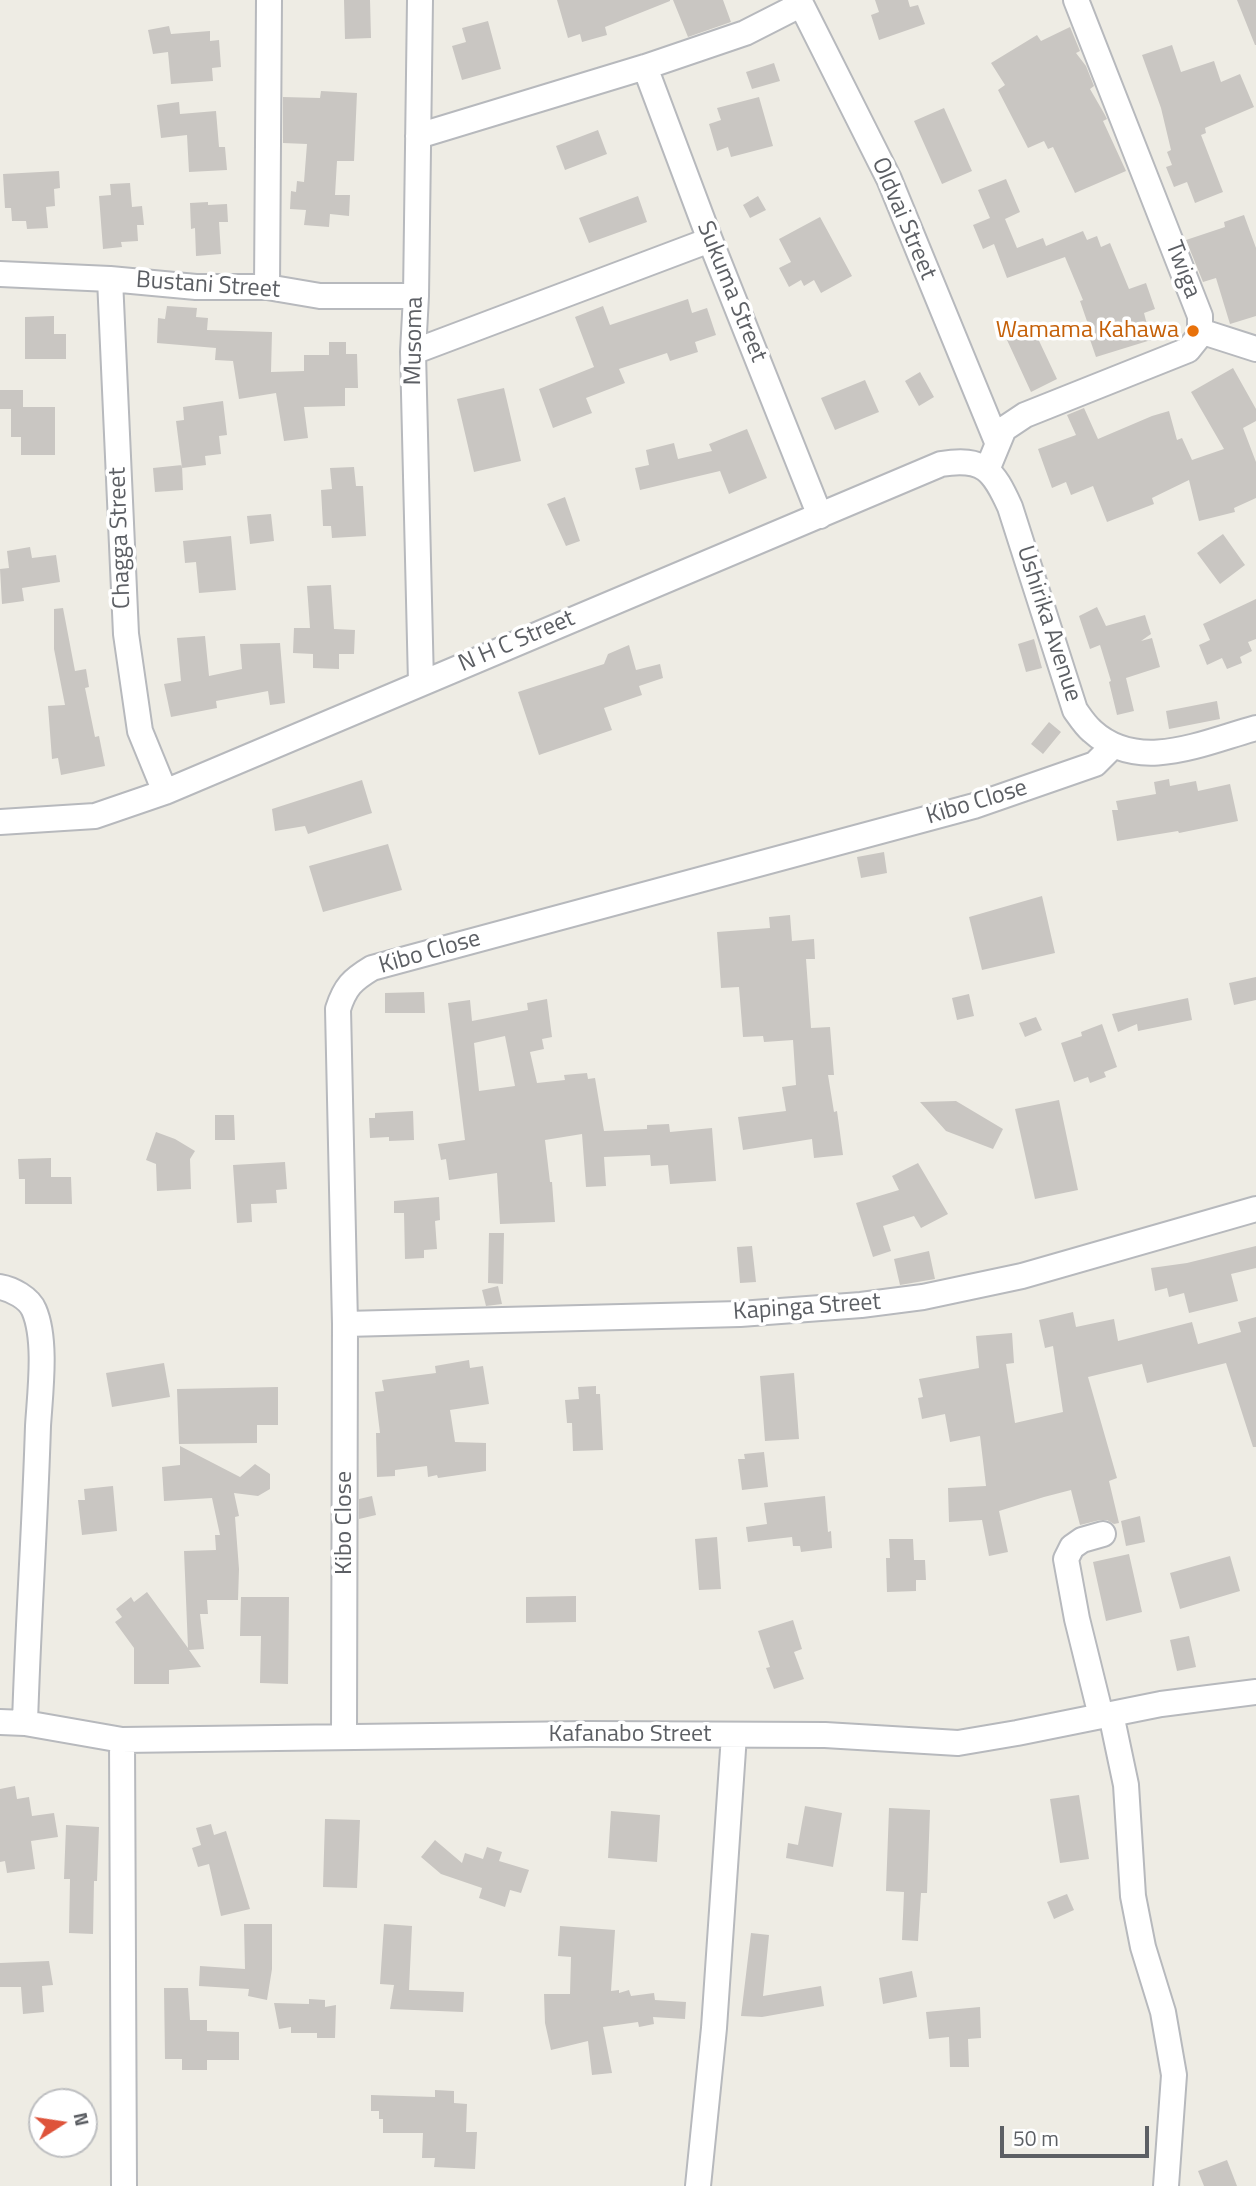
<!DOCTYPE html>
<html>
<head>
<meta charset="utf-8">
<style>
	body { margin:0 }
	#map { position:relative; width:1256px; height:2186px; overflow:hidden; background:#eeece4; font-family:"Titillium Web",sans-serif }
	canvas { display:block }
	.north { position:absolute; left:28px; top:2088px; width:70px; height:70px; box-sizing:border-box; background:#fff; border:2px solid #bebfc1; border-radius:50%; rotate:78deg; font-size:19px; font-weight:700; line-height:28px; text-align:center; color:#5c5f64 }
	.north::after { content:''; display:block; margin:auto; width:24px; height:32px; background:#de533a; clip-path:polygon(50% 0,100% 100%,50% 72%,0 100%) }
	.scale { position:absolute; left:1000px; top:2126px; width:149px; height:32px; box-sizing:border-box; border:4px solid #5c5f64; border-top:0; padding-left:9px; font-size:21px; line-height:24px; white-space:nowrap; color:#5c5f64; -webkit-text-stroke:5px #fff; paint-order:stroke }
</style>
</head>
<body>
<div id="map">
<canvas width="1256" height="2186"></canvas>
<div class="north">N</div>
<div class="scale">50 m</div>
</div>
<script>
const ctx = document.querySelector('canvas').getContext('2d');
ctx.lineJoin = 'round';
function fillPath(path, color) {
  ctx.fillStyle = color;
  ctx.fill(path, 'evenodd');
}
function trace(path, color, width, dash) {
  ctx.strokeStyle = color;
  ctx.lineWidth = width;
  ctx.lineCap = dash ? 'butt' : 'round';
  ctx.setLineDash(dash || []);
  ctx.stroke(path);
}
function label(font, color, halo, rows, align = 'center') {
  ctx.font = font + ' "Titillium Web",sans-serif';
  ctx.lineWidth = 7;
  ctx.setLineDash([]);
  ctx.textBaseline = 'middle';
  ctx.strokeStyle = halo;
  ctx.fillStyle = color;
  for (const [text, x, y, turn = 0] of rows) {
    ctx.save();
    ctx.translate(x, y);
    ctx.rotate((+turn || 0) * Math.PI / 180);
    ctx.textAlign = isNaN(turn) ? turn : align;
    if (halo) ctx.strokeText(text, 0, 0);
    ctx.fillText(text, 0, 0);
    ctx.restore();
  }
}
fillPath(new Path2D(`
	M344,0H370L371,38L345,39Z
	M557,0H670V1L605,27L607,35L582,42L580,34L568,38Z
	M673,0H723L731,22L688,37Z
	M875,0H908L910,7L918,5L925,24L879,40L871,15L879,12Z
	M1237,0H1256V45H1255Z
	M488,21L501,69L462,80L452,46L466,42L462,28Z
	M169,26L171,34L210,31V41L219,40L221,67L212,68L213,81L171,84L168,52L153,54L148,30Z
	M1070,27L1080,51L1076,53L1086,66L1094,86L1090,89L1105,115L1107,119L1103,121L1126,171L1075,193L1053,147L1048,149L1044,141L1028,148L998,90L1005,85L991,63L1037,35L1041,41Z
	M1172,45L1181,72L1214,61L1221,82L1240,74L1254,107L1205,128L1206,133L1201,135L1223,192L1195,203L1187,182L1174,187L1166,167L1172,165L1167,152L1171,150L1161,108L1142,55Z
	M774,63L780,81L752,89L746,72Z
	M321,91L357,93L354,161H337L335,195H350L349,216L330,214L329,227L304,225L306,210L290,209L291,191L296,192L297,181L304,182L307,144L283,143V97L320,98Z
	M759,97L773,146L731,157L728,147L717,151L709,124L721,120L717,108Z
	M179,102L180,114L216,111L219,147H225L227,170L189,172L187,135L161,138L157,105Z
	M944,108L972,171L942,184L914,121Z
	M598,130L607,154L565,170L556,146Z
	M59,171L60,188L54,189L55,206L46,207L48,228L27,229L26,221H12L11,208H5L3,174Z
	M1006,179L1020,212L1005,219L1017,248L1043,238L1046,246L1083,231L1087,240L1097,236L1101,247L1110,243L1129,289L1146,283L1155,309L1144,313L1151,340L1096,357L1086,328L1089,327L1080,301L1083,300L1065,257L1007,278L994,244L983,249L973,225L990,218L978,190Z
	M130,183L132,207L142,206L144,225H137L138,241L121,242L122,247L103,249L99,196L111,195L110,184Z
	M638,196L647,222L589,243L579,218Z
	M758,196L766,210L750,218L743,205Z
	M208,202V205L227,204L228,222H219L221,254L196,256L195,228L191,229L190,203Z
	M1244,215L1256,248V316L1230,324L1216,278L1203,282L1186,240L1225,227L1224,222Z
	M820,217L852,276L821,293L814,280L804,286L801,280L789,287L779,268L791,262L779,239Z
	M688,299L692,313L707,308L716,335L695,342L698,352L670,361L667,353L619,369L625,383L586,398L592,413L553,428L539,389L594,367L575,317L603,306L610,325Z
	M167,306L197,308L196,317L208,318L207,330L272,332L271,372L304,371V355H329V342H346V354H357L358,388H345V406L304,407L308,438L284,441L276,393L239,399L233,361L215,360L216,348L157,343L158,318L165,319Z
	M54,316V334H66V359H25V317Z
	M1033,328L1057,379L1031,392L1007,340Z
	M1233,368L1256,409V421L1243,428L1256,462V498L1234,508L1235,512L1199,521L1189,480L1152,498L1154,504L1107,522L1093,486L1071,495L1066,482L1052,488L1038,449L1076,435L1067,415L1084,408L1098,439L1152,416L1169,411L1177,440L1182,438L1192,460L1224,449L1191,392Z
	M920,372L934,397L919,406L905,381Z
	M865,380L879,412L835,430L821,398Z
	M504,388L521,461L474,472L457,399Z
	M0,390H23V407H55V455H21V437H11V409H0Z
	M223,401L227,435L219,436L221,454L205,456L206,465L182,468L176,421L184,420L183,407Z
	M747,429L767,478L729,494L720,471L640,490L635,468L649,465L646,450L674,443L678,459L712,451L709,444Z
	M182,465L183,490L155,492L153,468Z
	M354,467L356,486H363L366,536L332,538L331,526H323L321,490L332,489L330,468Z
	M565,497L580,541L566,546L547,504Z
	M271,514L274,541L250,544L247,516Z
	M1223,534L1245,565L1220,584L1197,553Z
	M231,536L236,590L199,593L196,562L185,563L183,541Z
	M30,547L32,558L56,555L60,582L22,588L24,601L2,604L0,569L9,568L7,551Z
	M331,585L334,629L355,630L354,654H339V669L313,668V654L293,653L294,628H310L307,586Z
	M1256,599V639L1248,642L1252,651L1240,657L1242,663L1227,669L1222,658L1207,665L1199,645L1210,640L1203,624Z
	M1097,607L1106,626L1145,615L1151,634L1141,641L1152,638L1160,667L1126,678L1134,711L1117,715L1109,682L1111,681L1100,645L1090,649L1079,616Z
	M63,608L75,671L86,669L89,687L85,688L95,737L99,736L105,766L61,775L58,758L52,759L48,706L65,705L54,649V609Z
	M205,636L209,676L242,669L240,644L280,643L285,703L270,705L268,691L216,701L217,708L171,717L164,684L181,681L177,638Z
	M1034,639L1042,668L1026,672L1018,644Z
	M629,645L636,670L660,664L663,678L639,686L642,695L604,708L612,730L539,755L518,692L604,664L608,654Z
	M1217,701L1220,719L1169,729L1166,711Z
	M1049,722L1061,732L1043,754L1031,744Z
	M1169,779L1170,786L1196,781L1198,791L1230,784L1238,821L1179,833L1178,831L1117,841L1112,810H1118L1116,801L1156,794L1154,782Z
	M362,780L372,813L308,834L305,826L275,831L272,809Z
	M388,844L402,890L323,912L309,866Z
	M884,852L887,873L861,878L857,857Z
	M1042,896L1055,953L982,970L969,917Z
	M790,915L792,941L814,939L815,959H806L811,1028L830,1027L834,1075H828L834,1112L837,1111L843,1155L814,1158L812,1139L743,1150L738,1117L786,1111L782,1087L796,1085L793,1040L764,1042L763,1036L743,1037L739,987L721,988L717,932L770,928L769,917Z
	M1256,977V1000L1234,1005L1229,983Z
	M424,992L425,1013H385V993Z
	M969,994L974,1016L957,1020L952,998Z
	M1188,998L1192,1020L1138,1031L1137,1024L1118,1032L1112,1014Z
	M547,999L552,1037L542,1039L544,1049L530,1052L537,1083L565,1080L564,1075L587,1073L588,1079L595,1078L604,1131L647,1129V1125L669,1124L670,1132L712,1128L716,1181L670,1184L668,1165L651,1166L650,1155L604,1157L606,1186L586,1187L582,1134L545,1140L550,1182H552L555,1222L500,1224L497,1173L449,1180L446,1159L441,1160L438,1144L465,1140L448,1003L470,1000L472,1021L528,1010L527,1003ZM505,1036L515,1086L479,1091L474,1043Z
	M1036,1017L1042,1030L1025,1037L1019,1023Z
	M1102,1024L1117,1067L1104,1072L1106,1077L1090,1083L1088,1077L1074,1082L1061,1043L1082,1036L1081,1032Z
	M1059,1100L1078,1190L1035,1199L1015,1109Z
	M956,1101L1003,1129L993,1149L946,1131L920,1102Z
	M413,1111L414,1140L389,1141V1137L370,1138L369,1118H375V1113Z
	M215,1115H234L235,1140H215Z
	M156,1132L175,1139L195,1151L190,1159L191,1189L157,1191L156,1164L146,1160Z
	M51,1158V1177H71L72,1204H25V1179H19L18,1159Z
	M285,1162L287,1189L276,1190L277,1203L251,1204L252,1222L237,1223L233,1165Z
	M918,1163L948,1214L921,1228L914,1216L883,1226L891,1251L873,1257L856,1203L899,1190L892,1176Z
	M439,1197L440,1220L435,1221L437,1249L424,1250V1258L405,1259L404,1213H394V1201Z
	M489,1233H504L503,1284L488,1283Z
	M752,1246L756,1282L740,1283L737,1247Z
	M1256,1246V1268L1231,1274L1238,1301L1189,1313L1184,1293L1169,1297L1167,1288L1155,1291L1151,1268L1187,1263Z
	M929,1251L935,1279L900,1285L894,1259Z
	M498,1286L502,1304L486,1306L482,1290Z
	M1073,1312L1076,1327L1114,1319L1118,1341L1192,1322L1198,1344L1241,1332L1238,1322L1256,1317V1447H1253L1226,1363L1147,1383L1142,1364L1088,1377L1117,1478L1109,1481L1119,1523L1114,1524L1107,1520H1100L1080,1525L1071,1490L1044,1497L999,1511L1008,1552L989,1556L982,1520L949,1522L948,1488L986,1486L980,1436L950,1442L945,1414L922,1419L918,1398L923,1397L919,1379L979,1368L976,1336L1012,1333L1014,1363L1006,1364L1015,1423L1063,1412L1053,1346L1045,1348L1039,1320Z
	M469,1360L470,1368L483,1366L489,1404L450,1410L455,1442L486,1443V1471L438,1478L437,1475L428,1477L427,1466L395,1470V1476L377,1477L376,1433H380L375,1392L384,1391L382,1380L436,1373L435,1366Z
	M164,1363L170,1397L112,1407L106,1373Z
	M794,1373L799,1439L765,1441L760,1376Z
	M596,1386V1394H600L603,1450L573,1451L572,1423H567L565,1400L579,1399L578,1387Z
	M278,1387V1425H257V1443L179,1444L177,1389Z
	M180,1446L240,1477L255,1464L270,1474V1489L258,1496L234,1493L239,1516L235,1517L239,1569L238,1600H207L208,1614H200L204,1649L189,1650L201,1667L169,1670V1684H134V1648L115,1622L122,1617L116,1609L131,1597L134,1602L147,1592L188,1648L184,1551L216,1550L215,1535H220L212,1498L164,1501L162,1467L180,1465Z
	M764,1452L768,1487L742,1490L738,1459H745L744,1454Z
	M113,1486L117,1531L82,1535L78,1500H85L84,1489Z
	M372,1496L376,1515L359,1519V1499Z
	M825,1496L828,1532L831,1531L832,1548L801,1552L800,1546H793L792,1537L748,1542L746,1527L767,1524L764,1503Z
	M1140,1516L1145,1542L1126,1546L1121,1521Z
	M717,1537L721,1589L699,1590L695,1539Z
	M889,1539H913L914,1560H925L926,1580H916V1591L887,1592L886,1558H890Z
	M1129,1554L1142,1612L1106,1621L1093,1562Z
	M1230,1556L1240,1591L1180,1609L1170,1573Z
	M576,1596V1622L526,1623V1597Z
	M241,1597H289L288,1684L260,1683L261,1636H240Z
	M793,1620L802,1649L794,1652L804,1679L774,1689L766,1668L770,1667L758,1631Z
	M1189,1636L1196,1667L1177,1671L1170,1640Z
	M15,1786L17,1799L29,1797L32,1816L54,1813L58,1837L31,1841L35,1869L7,1873L5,1861L0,1862V1789Z
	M1079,1795L1089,1859L1060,1863L1050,1799Z
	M805,1806L842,1813L833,1867L786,1858L788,1843L798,1845Z
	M889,1808L930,1810L927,1893H921L918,1941L902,1940L904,1892L886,1891Z
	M611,1811L660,1815L657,1862L608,1858Z
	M325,1819L360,1820L357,1888L323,1887Z
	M211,1824L214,1835L226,1831L250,1909L221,1916L209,1864L198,1867L192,1848L201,1845L196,1828Z
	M66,1825L99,1827L97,1881H94L93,1934L69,1933L70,1879H64Z
	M435,1840L462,1863L465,1853L483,1859L487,1847L502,1852L499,1861L529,1870L521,1893L510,1890L505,1907L479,1898L482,1888L441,1874L421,1857Z
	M1067,1894L1074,1910L1054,1919L1047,1902Z
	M244,1924H272V1969L267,2000L248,1996L249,1989L199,1986L200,1966L245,1969Z
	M384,1924L412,1926L409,1990L464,1992L463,2012L390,2009L394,1985L380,1984Z
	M560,1926L615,1930L611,1991L619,1990V1993L629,1990L631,1996L654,1993L655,2000L686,2002L685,2019L653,2017L654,2024L639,2027L638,2022L603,2027L612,2073L592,2075L588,2041L551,2050L545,2023L544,1994H570L571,1957L558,1956Z
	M751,1933L769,1935L763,1996L821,1986L824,2006L762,2017L741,2016Z
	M49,1961L53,1985L42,1986L44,2012L23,2014L21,1987H0V1963Z
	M912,1971L917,1997L883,2004L879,1978Z
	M164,1988H188L190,2020H207V2031L239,2032V2060H207V2070H182V2059H165Z
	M309,1999L325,2000V2007L336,2005L335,2038H317V2033H291V2027L279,2029L274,2003L309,2004Z
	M980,2007L981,2038L968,2039L969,2067H950L949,2037L929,2039L926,2012Z
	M435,2090L454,2091V2103L467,2104L466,2132H477L475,2169L434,2167L435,2158H422L423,2133H383V2119H379V2111H371V2095L435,2097Z
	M1227,2160L1237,2186H1204L1198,2171Z`), '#c9c6c2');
const minor = new Path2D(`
	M420,0L416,296L413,352L421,683
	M799,0L889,179L997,442
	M645,67L710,240L820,516
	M418,136L645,67L745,33L800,5
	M0,274L110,279L196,287H267L320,296H416
	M110,279L126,634L140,731L165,792
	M267,287L269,0
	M1200,335L1203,332L1256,349
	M413,352L710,240
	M987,470L1004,429L1025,415L1188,350L1200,335V316L1076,0
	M0,822L95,816L165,792L941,464C984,457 993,470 1010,507L1075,710C1080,717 1085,725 1092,731C1139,774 1204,742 1256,728
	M0,1287C12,1289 29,1298 34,1310C47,1340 40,1393 38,1426C35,1525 28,1624 25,1723
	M345,1324L740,1314L861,1305L923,1297L1022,1276L1256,1209
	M1111,1714L1126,1785L1133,1896L1143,1947L1163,2012L1174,2075L1166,2186
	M1101,1716L1077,1619L1066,1559L1072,1547L1082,1540L1103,1534
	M0,1722L25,1723L122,1740L587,1734L825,1735L958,1743L1017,1733L1161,1704L1256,1692
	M344,1736L345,1324L338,1009C345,987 352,980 372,968L974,806L1095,764L1113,746
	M122,1740L124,2186
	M698,2186L714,2028L734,1735`);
trace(minor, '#b7b9bd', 28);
trace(minor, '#fff', 24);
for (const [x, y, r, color] of [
	[1193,331,7,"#e8710a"]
]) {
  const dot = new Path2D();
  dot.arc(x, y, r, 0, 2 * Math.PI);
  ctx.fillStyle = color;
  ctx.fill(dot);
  trace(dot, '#fff', 2.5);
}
label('24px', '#5c5f64', '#fff', [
	["Oldvai Street",903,219,67],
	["Twiga",1182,270,69],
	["Bustani Street",208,286,4],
	["Sukuma Street",731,292,68],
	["Musoma",415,341,-89],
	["Chagga Street",121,538,-92],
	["Ushirika Avenue",1048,624,72],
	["N H C Street",517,642,-23],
	["Kibo Close",977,803,-17],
	["Kibo Close",430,953,-16],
	["Kapinga Street",807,1308,-4],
	["Kibo Close",345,1523,-90],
	["Kafanabo Street",630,1735]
]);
label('24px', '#c56008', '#fff', [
	["Wamama Kahawa",1179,331]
], 'right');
</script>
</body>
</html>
